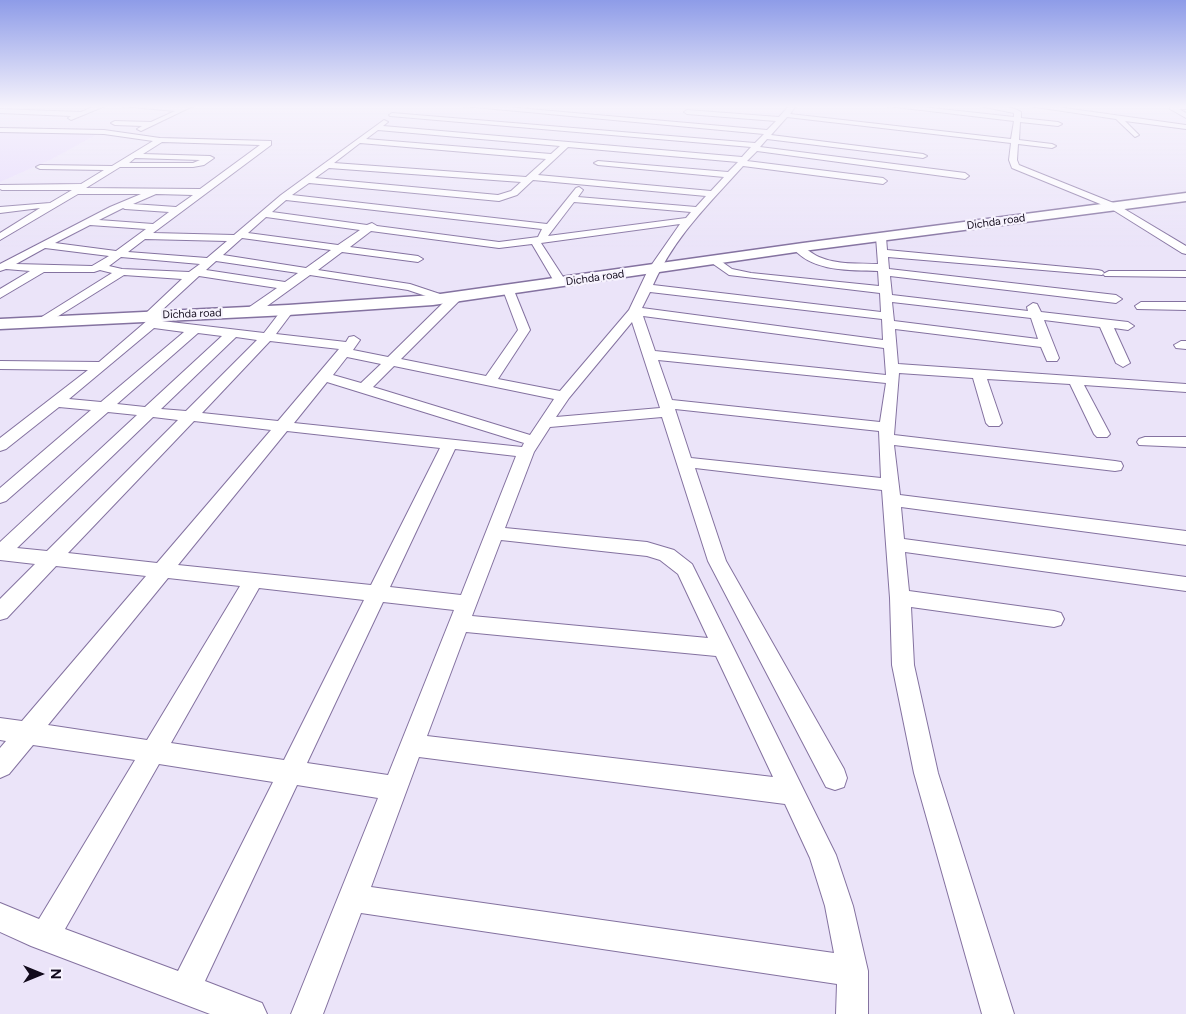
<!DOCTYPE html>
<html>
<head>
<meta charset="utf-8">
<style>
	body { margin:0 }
	#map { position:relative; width:1186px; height:1014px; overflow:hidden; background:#ebe4f9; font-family:Figtree,sans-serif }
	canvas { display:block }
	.north { position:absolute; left:15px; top:949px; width:50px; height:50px; -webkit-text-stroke:4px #f7f3fe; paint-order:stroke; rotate:90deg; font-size:14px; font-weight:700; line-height:20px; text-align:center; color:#120b1c }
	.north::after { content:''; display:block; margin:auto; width:18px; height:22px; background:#120b1c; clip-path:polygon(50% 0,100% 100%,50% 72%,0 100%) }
</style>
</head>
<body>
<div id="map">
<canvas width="1186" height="1014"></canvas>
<div class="north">N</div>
</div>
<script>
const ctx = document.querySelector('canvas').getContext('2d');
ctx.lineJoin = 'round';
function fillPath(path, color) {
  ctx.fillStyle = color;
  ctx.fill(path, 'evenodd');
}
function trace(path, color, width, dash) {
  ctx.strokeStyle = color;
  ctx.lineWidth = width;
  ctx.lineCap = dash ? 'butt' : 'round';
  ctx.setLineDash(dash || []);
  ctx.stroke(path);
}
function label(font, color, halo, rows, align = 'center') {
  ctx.font = font + ' Figtree,sans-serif';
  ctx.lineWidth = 4.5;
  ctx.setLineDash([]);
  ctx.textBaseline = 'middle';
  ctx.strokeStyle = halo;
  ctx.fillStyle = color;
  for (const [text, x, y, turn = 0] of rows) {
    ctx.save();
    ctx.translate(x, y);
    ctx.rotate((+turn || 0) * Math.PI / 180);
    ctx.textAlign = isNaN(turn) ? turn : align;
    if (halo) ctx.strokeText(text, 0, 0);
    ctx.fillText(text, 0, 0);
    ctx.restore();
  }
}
fillPath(new Path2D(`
	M103,131L52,159L0,182V132Z`), '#e7dafd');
const street = new Path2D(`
	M95,106H105L71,120L68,118L71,116L0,113V109L81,112Z
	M122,106H193L141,131L137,129L142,126L115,125L111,123L115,121L151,122L175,111Z
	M463,106H495L767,130L776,121L687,114L684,112L687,110L779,117L789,106H796L790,114L1011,139L1014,121L887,106H913L1014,117V113L980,106C993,106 1010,105 1021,112V118L1058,122L1062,124L1058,126L1020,122L1019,140L1052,144L1056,146L1052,148L1018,144L1017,160L1019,165L1116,204L1186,246V254L1182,253L1110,208L1012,168L1009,160L1011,143L787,117L771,135L923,154L927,156L923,158L767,139L760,147L965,173L969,176L965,179L757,151L747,161L883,178L887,181L883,184L743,166C709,204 675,236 653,285L881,312L880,293L729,275L709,261L710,259H718L732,269L751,273L879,286L878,271C850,270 812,272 793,248L794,246C803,244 810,253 819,257C837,265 858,263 878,264L876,237L881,234L886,237L887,250L1098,270L1102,271L1104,273L1102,275L888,257L889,269L1116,295L1122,299L1116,303L890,276L892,295L1028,311L1027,307L1033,303L1037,304L1041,312L1128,322L1134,326L1128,330L1114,328L1130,363L1123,367L1116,363L1100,327L1044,320L1059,358L1057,361H1047L1041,347L895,329L898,364L1186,384V392L1084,385L1110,434L1107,437H1097L1094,434L1070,384L987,379L1002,423L999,426H989L986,423L973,378L899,373L894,435L1115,461L1121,462L1123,466L1121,470L1115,471L894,445L900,495L1186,531V545L901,507L904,539L1186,577V591L905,552L909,591L1054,611L1061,613L1064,619L1061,625L1054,627L911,607L914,665L938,773L1014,1014H982L914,773L892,665L890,598L882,490L695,468L726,561L844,769L847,778L844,787L835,790L826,787L708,561L662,417L550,427L534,452L505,528L647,542L674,550L692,564L836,855L853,906L868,971V1014H836L837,984L361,913L323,1014H291L378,798L297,785L205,981L262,1003L267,1014H210L31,946L0,932V903L39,919L135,760L33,745L9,774L0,778V748L6,741L0,740V718L22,721L146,576L56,566L7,618L0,620V599L35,564L0,560V542L137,415L108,412L6,501L0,503V488L91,410L59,407L6,449L0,451V438L88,370L0,369V361L99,362L149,319L144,316L146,313L182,279L124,275L44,325L40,324L38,321L40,318L112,273L100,270L94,272H44L0,298V289L30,271L6,269L0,271V264L110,207L141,194H78L0,240V233L40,208L0,213V207L50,203L72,190H2L0,189V185L81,184L104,170L40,169L36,167L40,165L112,166L153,141L104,134L0,132V128L104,130L160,138L271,141V145L153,233L234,235L281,195L384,120L388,122L383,126L742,157L751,147L390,116L389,115L392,113L755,143L764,134ZM378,130L560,146L551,154L366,139ZM162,142L260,145L200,189L86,188L120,167H193L204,165L214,158L210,156L143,154ZM360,143L546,159L526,177L334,163ZM568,147L738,162L728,172L598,161L594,163L598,165L724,177L711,191L538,175ZM135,158L200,160L193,163H129ZM329,168L521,182L511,191L498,195L315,178ZM533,180L706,196L696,207L578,197L583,190L579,187L576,188L547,224L292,195L309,183L499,201L517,195ZM156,194L193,195L176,207L133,204ZM286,200L542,229L538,237L499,242L377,226L372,223L367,225L272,212ZM574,202L691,212L686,218L548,236ZM123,208L125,209L169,212L153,224L99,220ZM266,217L360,230L338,245L248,233ZM680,224L648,270L629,310L560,391L498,379L530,330L513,288L509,287L503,290L518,330L486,376L401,359L460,300L462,297L460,294H452L449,297L410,284L318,270L342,252L418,262L423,259L418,256L350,247L371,231L499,248L532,244L555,283L561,286L567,283L541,243ZM90,225L146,229L116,251L55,243ZM242,238L331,250L306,268L223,255ZM145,239L227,241L207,258L128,252ZM45,248L109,256L92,266L16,264ZM121,257L200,264L189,272L122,269L109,266ZM216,261L298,273L285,282L206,270ZM310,275L408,290L444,302L388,357L353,350L360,340L354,336L349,337L346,342L276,334L294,310L288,306L284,307L264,333L162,321L168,315L161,311L199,276L277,288L248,308L246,311L248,314H256ZM650,292L882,319L883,340L642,308ZM892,302L1031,318L1038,339L894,321ZM643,316L884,348L886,375L655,351ZM632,322L660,408L556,417L569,398ZM154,328L184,332L101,402L69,399ZM198,333L222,336L145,407L117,404ZM236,337L257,340L186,411L161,409ZM270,341L339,349L278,421L202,413ZM347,357L381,364L361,383L333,375ZM658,360L886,383L880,422L672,400ZM394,366L554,399L530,435L373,387ZM327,382L524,443L522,447L294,423ZM675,409L879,431L881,478L691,458ZM153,417L178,420L47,551L17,548ZM194,421L271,430L157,563L68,553ZM287,431L440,448L371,585L178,565ZM455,449L516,456L461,595L390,587ZM501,540L647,556L660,560L678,574L708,638L472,616ZM168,578L240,586L147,740L48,725ZM259,588L364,600L284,760L171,743ZM383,602L454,610L388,775L307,763ZM466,632L716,656L773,777L427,736ZM419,757L785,804L810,858L825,906L834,953L371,887ZM159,764L273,782L178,971L65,929Z
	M1029,106H1050L1186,125V129L1125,121L1139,135L1135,137L1116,119Z
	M1170,106H1186V109H1179L1186,113V118L1170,109Z
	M1109,271H1186V277L1105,276L1103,274Z
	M1141,302H1186V310L1137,309L1135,306Z
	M1181,341H1186V349L1176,348L1174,345Z
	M1145,437H1186V447L1139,445L1137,442L1139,439Z`);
const secondary = new Path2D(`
	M1186,193V201L803,251L433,305L288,315L0,329V319L288,305L433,295L803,243Z`);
trace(street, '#8472a0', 2);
trace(secondary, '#8472a0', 3);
fillPath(street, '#fff');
fillPath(secondary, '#fff');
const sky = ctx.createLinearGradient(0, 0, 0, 248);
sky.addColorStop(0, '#8e9ce8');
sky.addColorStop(0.43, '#f6f3fc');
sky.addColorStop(1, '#f6f3fc00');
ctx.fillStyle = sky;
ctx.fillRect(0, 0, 1186, 248);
label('11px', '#120b1c', '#f7f3fe', [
	["Dichda road",996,222,-8],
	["Dichda road",595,278,-8],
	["Dichda road",192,314,-2]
]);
</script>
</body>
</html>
